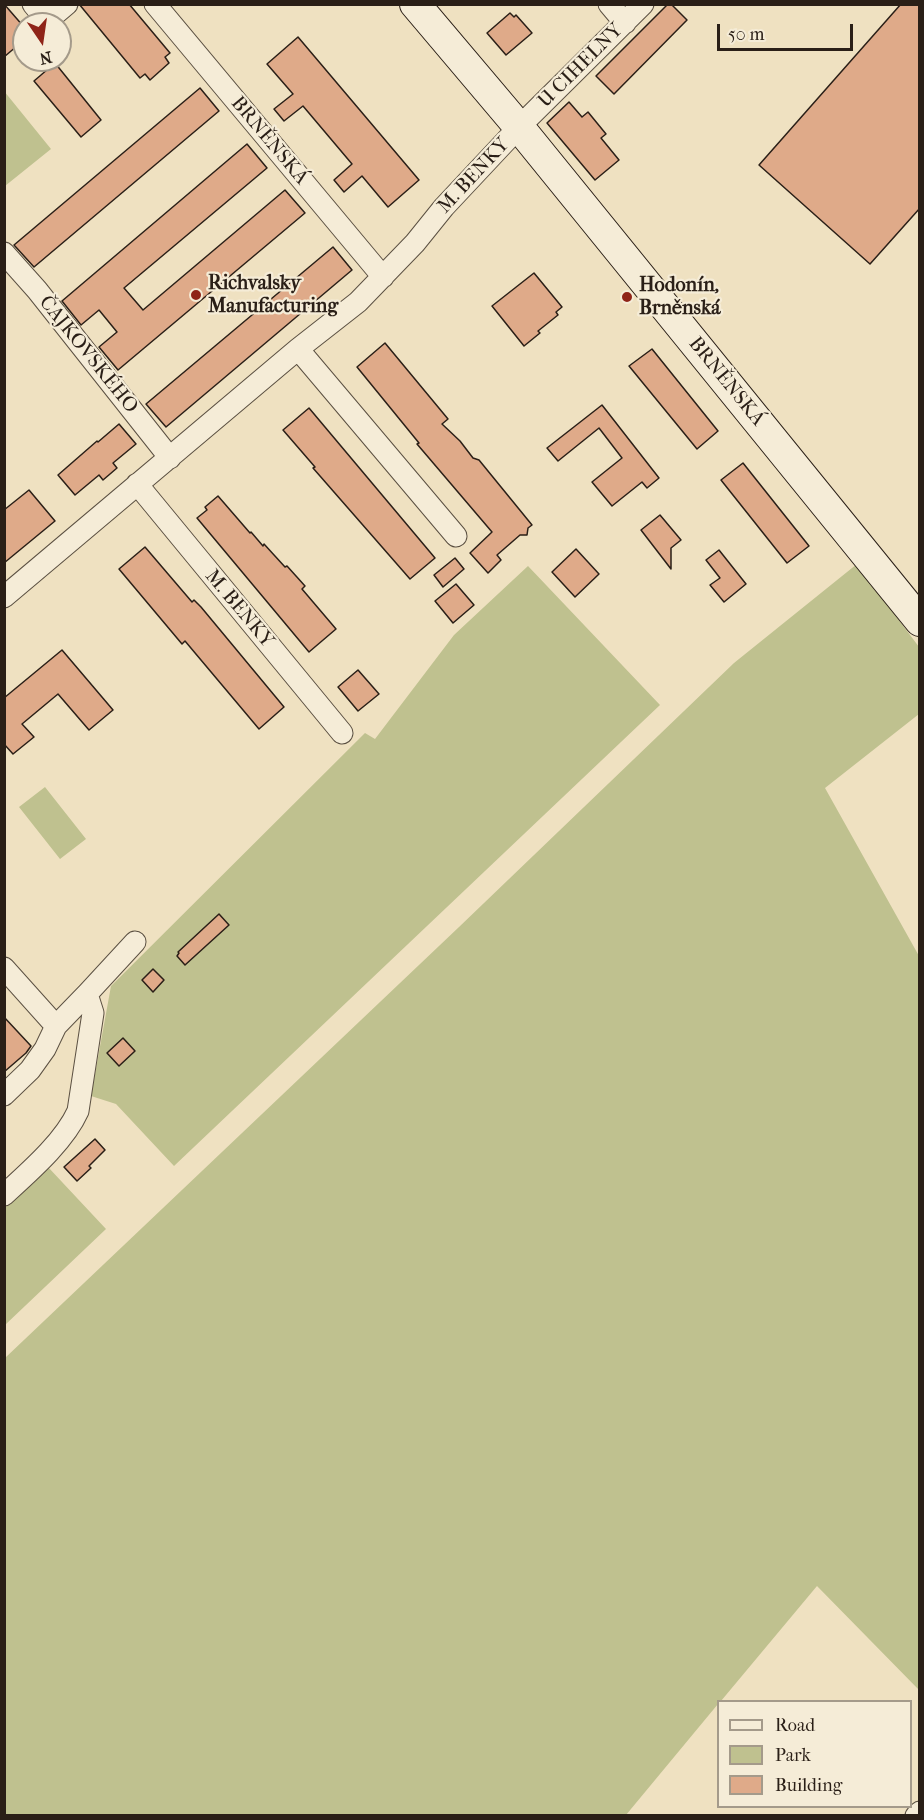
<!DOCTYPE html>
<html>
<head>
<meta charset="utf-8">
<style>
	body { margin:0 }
	#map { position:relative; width:924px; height:1820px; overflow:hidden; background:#efe1c1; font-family:"IM FELL French Canon",serif }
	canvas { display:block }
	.frame { position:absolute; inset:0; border:6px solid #2a1f17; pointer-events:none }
	.legend { position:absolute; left:717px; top:1700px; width:195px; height:108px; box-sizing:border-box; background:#f5ecd7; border:2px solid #a49a8a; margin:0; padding:8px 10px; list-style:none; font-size:18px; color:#2a1f17 }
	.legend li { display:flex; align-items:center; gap:12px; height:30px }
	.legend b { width:30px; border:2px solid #a49a8a }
	.north { position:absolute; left:12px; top:12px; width:60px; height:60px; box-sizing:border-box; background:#f5ecd7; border:2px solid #a49a8a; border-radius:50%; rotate:167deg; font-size:16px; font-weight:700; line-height:24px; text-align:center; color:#2a1f17 }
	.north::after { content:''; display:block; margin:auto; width:21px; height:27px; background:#8f2418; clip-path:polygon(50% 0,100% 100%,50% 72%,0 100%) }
	.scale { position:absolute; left:717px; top:24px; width:136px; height:27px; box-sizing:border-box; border:3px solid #2a1f17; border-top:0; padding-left:8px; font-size:18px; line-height:21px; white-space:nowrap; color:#2a1f17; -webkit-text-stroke:4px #f5ecd7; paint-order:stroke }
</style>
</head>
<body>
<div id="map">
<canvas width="924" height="1820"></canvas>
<div class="frame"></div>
<ul class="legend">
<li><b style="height:8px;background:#f5ecd7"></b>Road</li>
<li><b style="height:16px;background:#bfc18f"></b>Park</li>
<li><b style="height:16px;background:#dfaa89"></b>Building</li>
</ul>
<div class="north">N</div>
<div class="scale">50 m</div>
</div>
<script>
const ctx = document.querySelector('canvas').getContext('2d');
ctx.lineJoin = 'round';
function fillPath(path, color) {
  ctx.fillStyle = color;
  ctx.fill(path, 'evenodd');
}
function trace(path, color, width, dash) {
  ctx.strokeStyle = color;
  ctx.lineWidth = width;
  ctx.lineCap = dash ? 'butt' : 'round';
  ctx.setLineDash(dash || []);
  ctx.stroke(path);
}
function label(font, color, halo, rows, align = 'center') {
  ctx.font = font + ' "IM FELL French Canon",serif';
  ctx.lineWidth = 4.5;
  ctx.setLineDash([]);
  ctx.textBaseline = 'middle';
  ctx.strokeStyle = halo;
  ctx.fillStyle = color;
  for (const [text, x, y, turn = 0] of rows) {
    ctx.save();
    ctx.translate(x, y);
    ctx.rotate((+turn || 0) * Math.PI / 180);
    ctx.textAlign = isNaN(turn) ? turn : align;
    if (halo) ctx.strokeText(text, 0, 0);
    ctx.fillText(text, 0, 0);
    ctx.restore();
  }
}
fillPath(new Path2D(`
	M4,91L51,149L5,186H4Z
	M857,564L919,647V714L825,788L919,956V1690L817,1586L721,1701L718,1702V1704L626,1815L5,1816V1358L459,927L734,663Z
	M528,566L660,705L174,1166L116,1104L91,1096L111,986L365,733L375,739L454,635Z
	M45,787L86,839L60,859L19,807Z
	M48,1167L106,1229L5,1325V1207Z`), '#bfc18f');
const building = new Path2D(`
	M4,4L24,27V40L4,57Z
	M79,4H129L170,53L165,57L169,63L150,80L145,74L140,78Z
	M668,4H671L687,20L614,94L596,76Z
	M901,4H920V208L870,264L759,165Z
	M510,13L514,17L516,15L532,33L506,55L487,33Z
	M298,37L419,180L388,207L362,176L344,192L334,180L352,164L303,106L284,121L274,109L293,94L267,64Z
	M55,63L101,120L81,137L34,81Z
	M200,88L219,111L34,267L14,245Z
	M569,102L582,117L588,112L606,134L601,138L619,160L595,180L547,123Z
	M247,144L267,168L124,288L143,310L285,190L305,213L118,370L99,347L117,332L99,310L81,325L62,301Z
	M333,247L352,270L166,427L146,404Z
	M534,273L562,307L556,312L558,315L538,331L540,333L524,346L492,306Z
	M385,343L448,419L442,424L460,441L473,458L479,460L532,525L528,528L527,535H520L497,555L501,560L488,573L470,553L492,532L417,444L419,443L357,367Z
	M652,349L718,431L697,449L629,366Z
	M602,405L659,478L647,488L642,482L612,506L592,482L622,458L599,428L558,461L547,448Z
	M309,408L435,558L410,579L313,468L315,467L283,430Z
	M119,424L136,444L113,463L117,468L103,480L99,475L75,495L58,475L97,441L98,442Z
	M743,463L809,546L787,563L721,480Z
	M29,490L55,521L4,563V510Z
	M218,496L250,533L251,532L263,546L264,544L285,567L287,566L305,586L302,589L336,629L309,652L197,518L207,510L205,507Z
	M660,515L681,540L671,548V569L641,530Z
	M145,547L192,602L194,600L201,607L284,707L259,729L185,641L182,644L119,569Z
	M576,549L599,574L575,597L552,572Z
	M719,550L746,584L724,602L710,585L720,578L706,560Z
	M455,558L464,569L443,587L434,575Z
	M456,584L474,605L453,623L435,601Z
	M62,650L113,710L89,730L58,694L22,724L34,737L13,754L4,744V698Z
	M358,670L379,694L358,711L338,687Z
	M219,914L229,925L185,965L177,956L179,953L178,952Z
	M153,969L164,980L153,992L142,980Z
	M4,1017L31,1046L26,1053L4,1072Z
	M123,1038L135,1051L119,1066L107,1053Z
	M95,1139L105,1150L89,1166L91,1168L77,1181L64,1167Z`);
fillPath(building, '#dfaa89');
trace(building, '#2a1f17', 1.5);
const street = new Path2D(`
	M33,4L47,21L67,4
	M155,4L383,277
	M609,4L625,23
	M4,253L37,290L170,458
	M298,349L456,536
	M137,484L342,733
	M4,597L298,349L358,302L415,243L444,207L519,127L643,4
	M4,968L56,1026
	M4,1095L30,1070L45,1049L56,1026L87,994
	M4,1195C29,1172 64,1142 78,1111L93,1013L87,994L135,942
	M916,1816L920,1812`);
const secondary = new Path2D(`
	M415,4L519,127L920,621`);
trace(street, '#5b5042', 23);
trace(secondary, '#2a1f17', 32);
trace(street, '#f5ecd7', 21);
trace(secondary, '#f5ecd7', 30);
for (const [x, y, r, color] of [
	[196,295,6,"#8f2418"],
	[627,297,6,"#8f2418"]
]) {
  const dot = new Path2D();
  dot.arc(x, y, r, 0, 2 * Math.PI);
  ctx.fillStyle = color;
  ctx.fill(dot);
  trace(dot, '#f5ecd7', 2);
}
label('20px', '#2a1f17', '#f5ecd7', [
	["U CIHELNY",581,66,-45],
	["BRNĚNSKÁ",269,141,50],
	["M. BENKY",474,176,-47],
	["ČAJKOVSKÉHO",88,355,51],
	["BRNĚNSKÁ",726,382,51],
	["M. BENKY",239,609,50]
]);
label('bold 20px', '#2a1f17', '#f5ecd7', [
	["Richvalsky",208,284],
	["Manufacturing",208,307],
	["Hodonín,",639,286],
	["Brněnská",639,309]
], 'left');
</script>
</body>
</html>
